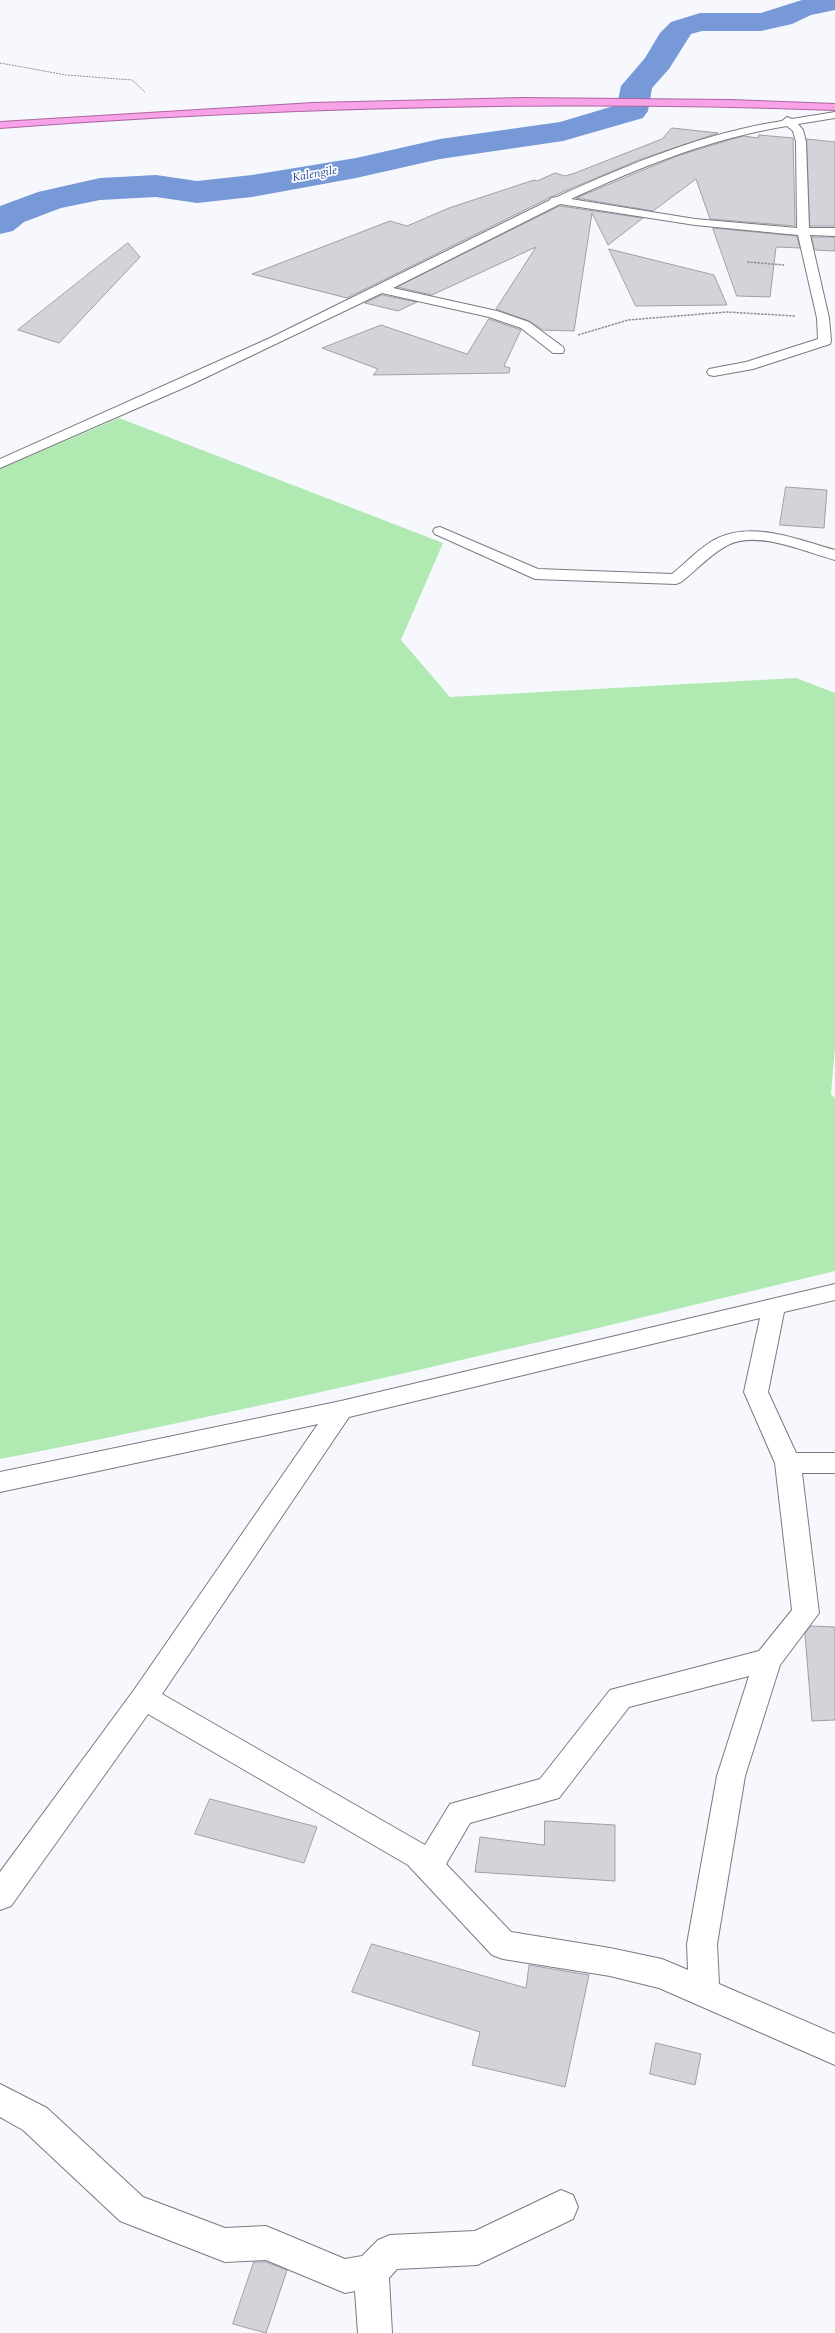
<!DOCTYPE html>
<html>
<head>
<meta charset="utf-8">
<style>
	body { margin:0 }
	canvas { display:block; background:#f6f8fe }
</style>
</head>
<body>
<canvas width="835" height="2333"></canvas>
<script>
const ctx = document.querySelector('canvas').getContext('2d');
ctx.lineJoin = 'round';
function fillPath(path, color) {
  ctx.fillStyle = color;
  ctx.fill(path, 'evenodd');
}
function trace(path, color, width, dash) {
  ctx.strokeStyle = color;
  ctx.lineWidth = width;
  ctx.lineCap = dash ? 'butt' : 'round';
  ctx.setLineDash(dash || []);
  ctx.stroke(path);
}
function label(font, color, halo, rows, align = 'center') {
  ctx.font = font + ' Spectral,serif';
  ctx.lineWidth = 3.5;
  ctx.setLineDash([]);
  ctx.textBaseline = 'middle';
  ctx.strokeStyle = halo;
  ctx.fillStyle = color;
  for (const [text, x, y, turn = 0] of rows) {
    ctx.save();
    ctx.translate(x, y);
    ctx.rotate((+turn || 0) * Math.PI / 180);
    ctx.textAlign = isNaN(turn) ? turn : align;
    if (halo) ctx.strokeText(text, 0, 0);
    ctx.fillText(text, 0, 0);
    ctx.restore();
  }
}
fillPath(new Path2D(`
	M119,418L443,543L401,640L450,697L796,678L835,693V1047L831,1094L835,1098V1271C558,1338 280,1405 0,1459V469Z`), '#b1e9b2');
fillPath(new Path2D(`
	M802,0H835V10L811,15L792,24L761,31H702L691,34L669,69L652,88L648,111L643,118L563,141L440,159L356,178L252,197L197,203L156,197L100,200L61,208L24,222L13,231L0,234V206L38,192L100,178L156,175L197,181L252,175L356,158L440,139L560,122L617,105L621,86L645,58L660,33L671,22L700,13H761Z`), '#7799d7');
const building = new Path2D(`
	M672,128L718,133L639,160L551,197L347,298L252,274L390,221L407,226L449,208L534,180L537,181L555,173L565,176L575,173L662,139Z
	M759,135L793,138L795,226L710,219L696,179L653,211L576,198L677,156L732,139L744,136L758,138Z
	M807,139L835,142V226H810Z
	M560,206L643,218L608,245L592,213L574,331L543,330L529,321L496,309L536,247L432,295L397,287Z
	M713,228L797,236L800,248L776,247L770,297L737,296Z
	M812,237H835V251L815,250Z
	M128,243L140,257L59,343L18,330Z
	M609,249L714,275L727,305L636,306Z
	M382,295L417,302L398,311L365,303Z
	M489,319L521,330L504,366L510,368L509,373L373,375L378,369L322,348L381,325L467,354Z
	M786,487L827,490L824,528L780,525Z
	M811,1626L835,1627V1720L812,1721L805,1634Z
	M210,1799L317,1827L304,1863L195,1834Z
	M545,1821L615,1825V1881L475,1872L480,1837L544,1845Z
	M372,1944L526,1988L529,1965L589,1975L565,2087L472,2065L480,2032L352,1992Z
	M656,2043L701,2054L695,2085L650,2074Z
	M254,2262H266L287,2270L266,2333L233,2324Z`);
fillPath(building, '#d4d3da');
trace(building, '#a09fa6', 1);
const minor = new Path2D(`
	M835,112V118L798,124L803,130L806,142L809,228H835V236L810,235L829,318L831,341L830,344L753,369L714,376L709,375L707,372L709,369L746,362L818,339L817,318L798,235L695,225L560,204L393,288L497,311L529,322L563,347L564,350L563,353H553L521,328L489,317L382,293L188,386L0,468V459L270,338L550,200L551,198L557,197C629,164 704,133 782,121L787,117L792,119ZM787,126L793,131L796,142L797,228L695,219L571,199C640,167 712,138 787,126Z
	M440,527L538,569L672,574C687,562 701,546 718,538C754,521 799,540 835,550V560C805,552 760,531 730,544C712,552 697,570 681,582L676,584L535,579L435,534L433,531L435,528Z
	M835,1284V1300L784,1312L768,1392L796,1453H835V1473H802L819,1613L780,1665L745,1776L717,1944L719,1984L835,2034V2065L659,1988L610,1976L503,1959L492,1955L408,1865L148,1714L11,1906L0,1910V1872L134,1690L318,1424L0,1492V1472L341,1401ZM760,1318L744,1392L775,1463L792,1610L759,1651L610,1690L540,1779L450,1804L425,1845L162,1694L349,1417ZM749,1676L717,1776L687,1944L688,1970L662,1959L610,1948L511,1932L446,1864L470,1823L559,1798L629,1707Z
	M0,2084L47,2108L143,2197L225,2228L266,2226L345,2259L362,2256L378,2240L390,2235L475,2231L561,2190L573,2195L578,2207L573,2219L477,2265L397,2269L389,2278L392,2333H358L355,2291L345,2293L266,2260L225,2262L120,2221L23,2130L0,2117Z`);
const trunk = new Path2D(`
	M522,98L731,100L835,104V110C556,100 278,107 0,128V122L313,103Z`);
trace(minor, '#7a7b81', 2);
trace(trunk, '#ab66a0', 2);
trace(new Path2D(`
	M0,63L66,75L132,80L145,92`), '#8f9195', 1, [2, 1]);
trace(new Path2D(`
	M747,262L784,265
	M578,335L628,320L727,312L795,316`), '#8f9195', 1.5, [2.5, 1]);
fillPath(minor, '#fff');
fillPath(trunk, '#f8a2e8');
label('italic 12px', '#29509b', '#fff', [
	["Kalengile",315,175,-10]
]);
</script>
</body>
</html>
